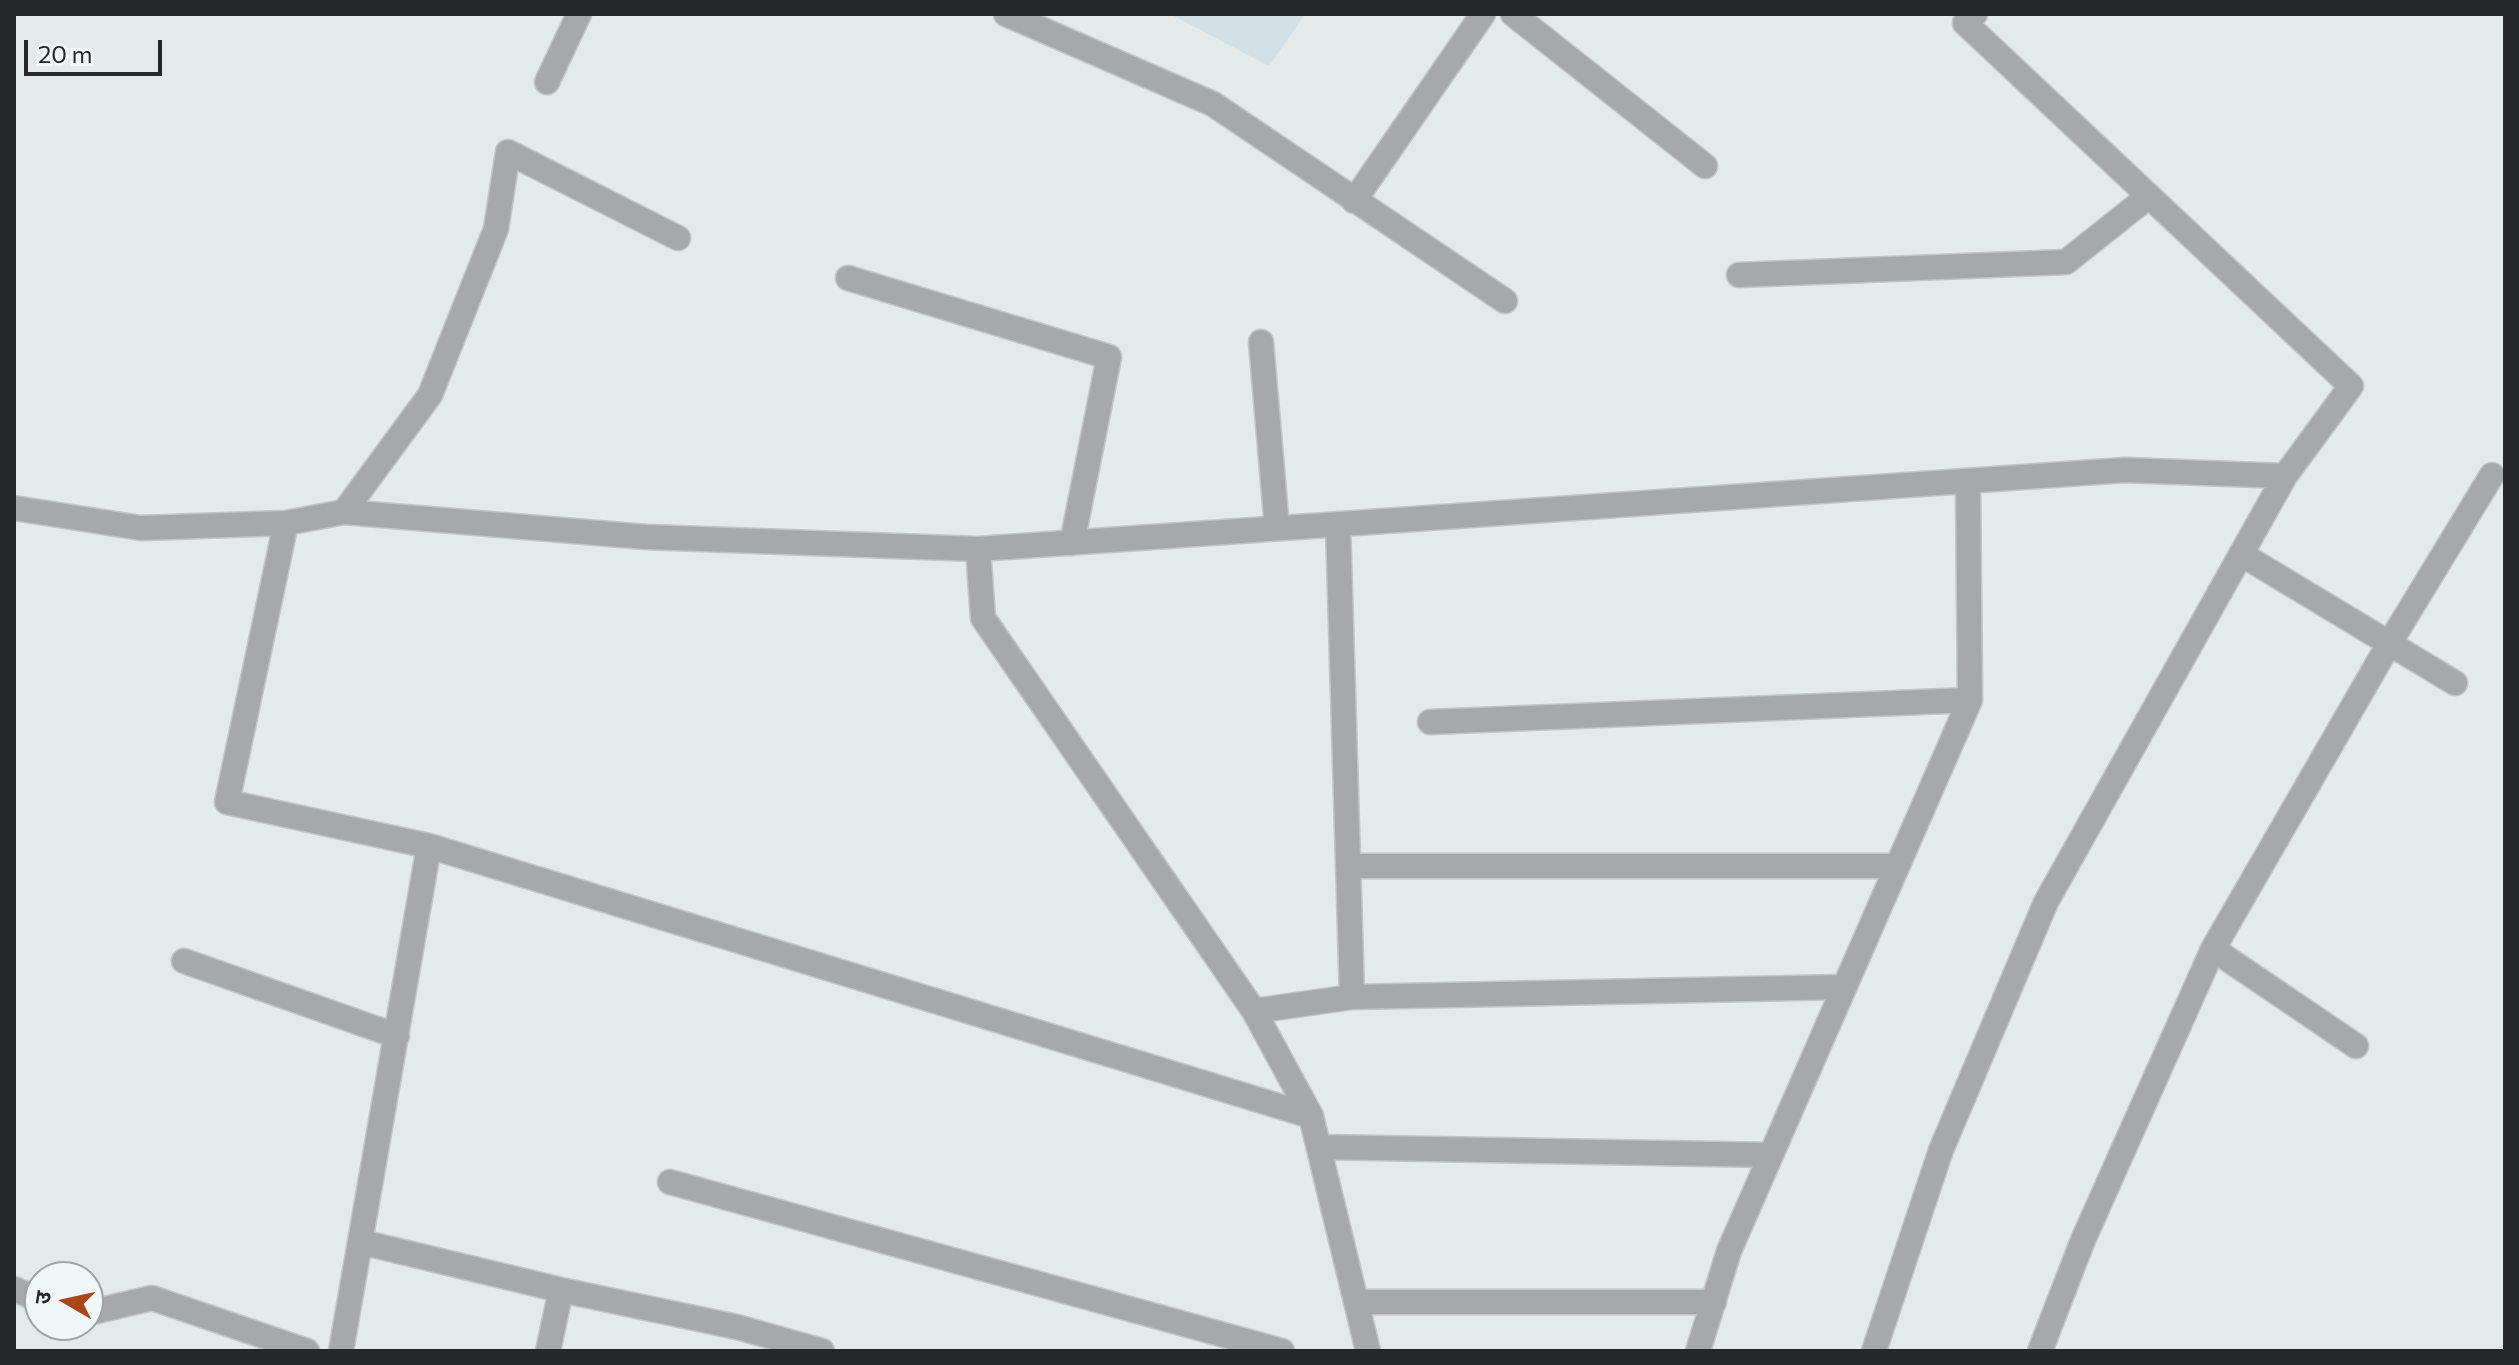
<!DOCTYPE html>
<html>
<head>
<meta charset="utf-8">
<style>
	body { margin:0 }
	#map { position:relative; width:2519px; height:1365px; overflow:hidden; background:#e4e9ea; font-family:Commissioner,"Noto Sans Devanagari",sans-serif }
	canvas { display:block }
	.frame { position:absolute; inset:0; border:16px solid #252728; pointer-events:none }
	.north { position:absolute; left:24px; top:1261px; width:80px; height:80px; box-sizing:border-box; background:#f1f6f8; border:2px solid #9fa3a5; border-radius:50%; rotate:279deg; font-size:22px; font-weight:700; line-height:32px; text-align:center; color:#252728 }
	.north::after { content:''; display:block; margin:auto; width:28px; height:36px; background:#ab4619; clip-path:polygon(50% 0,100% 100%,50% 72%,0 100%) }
	.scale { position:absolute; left:24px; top:40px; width:138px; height:36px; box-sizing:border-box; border:4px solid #252728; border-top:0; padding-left:10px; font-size:24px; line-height:28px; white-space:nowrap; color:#252728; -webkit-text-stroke:6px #f1f6f8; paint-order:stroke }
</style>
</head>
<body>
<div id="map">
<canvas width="2519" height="1365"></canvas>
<div class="frame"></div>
<div class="north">उ</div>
<div class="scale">20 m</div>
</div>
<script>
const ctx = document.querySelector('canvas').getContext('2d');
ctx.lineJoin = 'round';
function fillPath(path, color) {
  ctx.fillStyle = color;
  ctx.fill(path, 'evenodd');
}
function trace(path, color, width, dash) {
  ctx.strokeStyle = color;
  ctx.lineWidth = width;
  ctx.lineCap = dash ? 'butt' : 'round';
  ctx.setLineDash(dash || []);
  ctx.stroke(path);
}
fillPath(new Path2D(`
	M1170,14H1305L1269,66Z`), '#d3e0e5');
const minor = new Path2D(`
	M1006,14L1213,104L1505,301
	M1513,14L1705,166
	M547,82L579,14
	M1354,201L1483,14
	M1739,275L2066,262L2149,196
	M848,278L1109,357L1072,543
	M1261,342L1277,528
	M14,508L141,528L286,523L344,512L646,537L978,549L2125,470L2285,476
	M344,512L430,395L496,229L508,152L678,238
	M286,523L227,802L429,846L1311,1116
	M1338,524L1352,997
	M978,549L983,618L1254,1011L1311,1116L1368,1351
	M2241,554L2455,683
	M1430,722L1970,700
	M1348,866H1897
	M2213,949L2356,1046
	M184,961L397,1036
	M1254,1011L1352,997L1844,987
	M1319,1147L1771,1155
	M670,1182L1282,1351
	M361,1242L561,1290L737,1327L822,1351
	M14,1289L40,1300
	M1356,1302H1714
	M88,1313L152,1298L307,1351
	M341,1351L429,846
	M548,1351L561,1290
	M1698,1351L1729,1251L1970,700L1968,481
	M1874,1351L1941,1150L2046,902L2285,476L2351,386L1965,23L1975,14
	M2040,1351L2083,1240L2213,949L2389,644L2492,475`);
trace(minor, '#c2c6c7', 27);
trace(minor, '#a6a9a9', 24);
</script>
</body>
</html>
